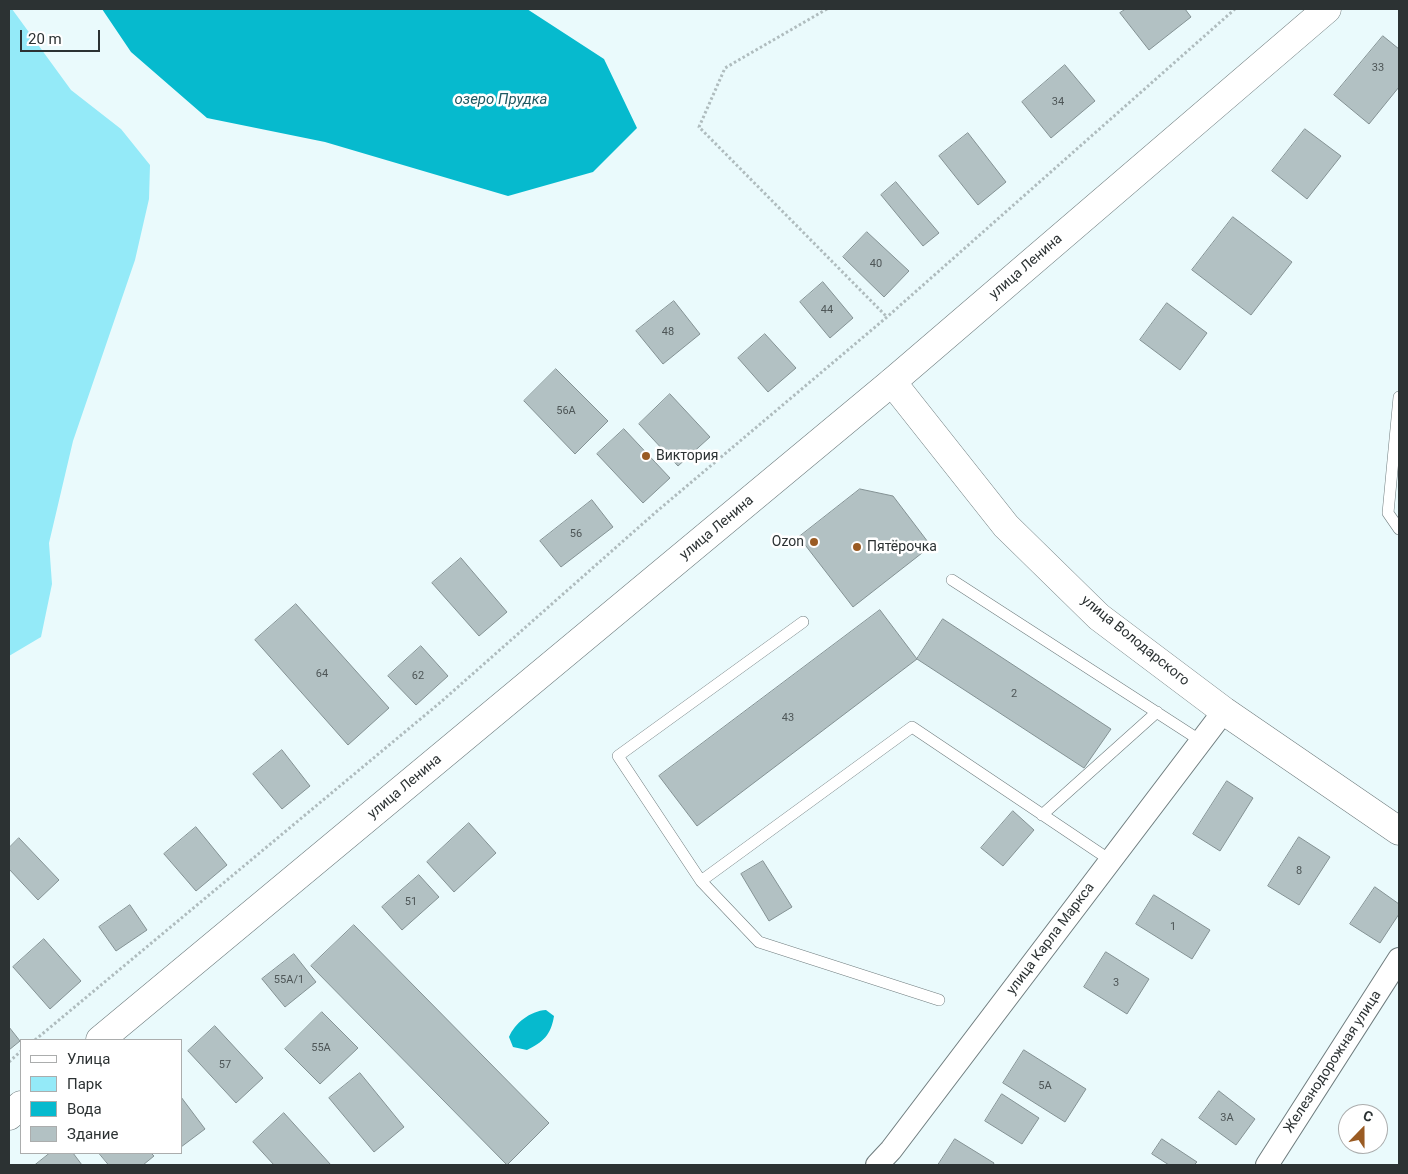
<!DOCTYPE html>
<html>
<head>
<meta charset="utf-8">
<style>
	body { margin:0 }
	#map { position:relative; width:1408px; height:1174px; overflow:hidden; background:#eafafc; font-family:Roboto,sans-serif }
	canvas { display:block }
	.frame { position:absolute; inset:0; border:10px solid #2c3233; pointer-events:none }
	.legend { position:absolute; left:20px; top:1039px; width:162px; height:115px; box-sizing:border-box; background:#fff; border:1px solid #abadad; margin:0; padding:6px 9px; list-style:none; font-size:15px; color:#2c3233 }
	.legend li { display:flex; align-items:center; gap:10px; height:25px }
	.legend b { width:25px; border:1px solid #abadad }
	.north { position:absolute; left:1338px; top:1104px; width:50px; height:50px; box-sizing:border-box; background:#fff; border:1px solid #abadad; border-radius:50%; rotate:22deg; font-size:14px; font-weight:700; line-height:20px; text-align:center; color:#2c3233 }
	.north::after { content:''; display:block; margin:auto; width:18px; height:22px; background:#9a5b23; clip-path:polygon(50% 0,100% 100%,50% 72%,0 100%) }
	.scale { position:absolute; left:20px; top:30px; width:80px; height:22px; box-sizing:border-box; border:2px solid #2c3233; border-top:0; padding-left:6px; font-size:15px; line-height:18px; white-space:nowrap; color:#2c3233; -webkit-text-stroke:4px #fff; paint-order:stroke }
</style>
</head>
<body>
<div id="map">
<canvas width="1408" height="1174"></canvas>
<div class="frame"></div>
<ul class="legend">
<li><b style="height:6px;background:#fff"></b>Улица</li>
<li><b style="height:14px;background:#94eaf8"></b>Парк</li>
<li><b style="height:14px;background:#06bace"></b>Вода</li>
<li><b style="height:14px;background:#b2c1c3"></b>Здание</li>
</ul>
<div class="north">С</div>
<div class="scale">20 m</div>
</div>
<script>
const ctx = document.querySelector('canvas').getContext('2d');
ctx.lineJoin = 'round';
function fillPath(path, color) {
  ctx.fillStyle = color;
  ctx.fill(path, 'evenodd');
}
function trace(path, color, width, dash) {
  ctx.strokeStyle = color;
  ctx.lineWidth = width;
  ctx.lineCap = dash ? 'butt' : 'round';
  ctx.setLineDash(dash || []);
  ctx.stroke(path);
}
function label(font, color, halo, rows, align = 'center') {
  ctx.font = font + ' Roboto,sans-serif';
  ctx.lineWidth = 5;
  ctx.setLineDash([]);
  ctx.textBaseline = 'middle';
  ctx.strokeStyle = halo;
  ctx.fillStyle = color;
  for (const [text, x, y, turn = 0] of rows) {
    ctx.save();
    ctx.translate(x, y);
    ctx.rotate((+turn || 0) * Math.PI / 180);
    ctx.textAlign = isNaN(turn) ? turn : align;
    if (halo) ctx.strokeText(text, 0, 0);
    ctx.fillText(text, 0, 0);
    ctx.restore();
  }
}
fillPath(new Path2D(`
	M9,9H12L71,90L121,129L150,165L149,199L135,260L73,441L49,543L52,584L41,637L9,656Z`), '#94eaf8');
fillPath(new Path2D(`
	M102,9H527L604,59L637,128L593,172L508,196L325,142L207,118L131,52Z
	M546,1010L554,1016C551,1035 543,1042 527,1050L513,1047L509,1037C515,1023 530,1011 546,1010Z`), '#06bace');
const building = new Path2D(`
	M1126,9H1185L1191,17L1149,50L1120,13Z
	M1383,36L1399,49V87L1369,124L1334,95Z
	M1065,65L1095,101L1051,138L1022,102Z
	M1305,129L1341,156L1307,199L1272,171Z
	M968,133L1006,182L978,205L939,156Z
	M896,182L939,233L923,246L881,195Z
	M1233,217L1292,262L1251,315L1192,270Z
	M867,232L909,271L884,297L843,257Z
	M823,282L853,318L830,338L800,302Z
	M674,301L700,334L663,364L636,331Z
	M1167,303L1207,333L1180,370L1140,340Z
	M765,334L796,368L768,392L738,358Z
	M556,369L608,421L575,454L524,401Z
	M670,394L710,437L678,466L639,424Z
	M624,429L670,478L643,503L597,454Z
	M860,489L893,496L931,546L853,607L799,537Z
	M592,500L613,527L561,567L540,541Z
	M461,558L507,612L479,636L432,583Z
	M296,604L389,708L348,745L255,640Z
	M880,610L917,659L697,826L659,776Z
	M943,619L1111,729L1084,768L917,659Z
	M421,646L448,676L416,705L388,676Z
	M282,750L310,786L282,809L253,774Z
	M1227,781L1253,798L1220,851L1193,834Z
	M1013,811L1034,830L1003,866L981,848Z
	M469,823L496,853L454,892L427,862Z
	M196,827L227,865L196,891L164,854Z
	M1299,837L1330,857L1299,905L1268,886Z
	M19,838L59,880L38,900L9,869V848Z
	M763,861L792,907L769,921L741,874Z
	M419,875L439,897L402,930L382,907Z
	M1375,887L1399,904V914L1380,943L1350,924Z
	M1154,895L1210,930L1192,959L1136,924Z
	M130,905L147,930L116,951L99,927Z
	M354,925L549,1123L507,1165L311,966Z
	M44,939L81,981L50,1009L13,967Z
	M1106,952L1149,979L1127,1014L1084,987Z
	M294,954L316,982L285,1007L262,979Z
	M322,1012L358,1048L320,1084L285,1049Z
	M215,1026L263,1078L236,1103L188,1051Z
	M9,1027L20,1041L9,1050Z
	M1024,1050L1086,1089L1065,1122L1003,1083Z
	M360,1073L404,1127L374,1152L329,1098Z
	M1219,1091L1255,1119L1236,1145L1199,1118Z
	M1002,1094L1039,1118L1022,1144L985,1121Z
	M181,1097L205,1129L181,1147Z
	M284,1113L331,1165H274L253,1142Z
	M955,1139L994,1163L993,1165H938Z
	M1162,1139L1197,1162L1194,1165H1169L1152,1154Z
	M50,1153H73L82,1165H35Z
	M99,1153H151L154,1156L143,1165H109Z`);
fillPath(building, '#b2c1c3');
trace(building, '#849294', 1);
const lane = new Path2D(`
	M1399,397L1388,513L1399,529
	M952,580L1201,741
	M1042,815L1157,712
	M701,881L618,756L803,622
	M939,1000L759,942L701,881L912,727L1110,860`);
const street = new Path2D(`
	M877,1165L891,1150L1224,711
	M1267,1165L1399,959`);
const secondary = new Path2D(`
	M892,382L1006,526L1099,617L1224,711L1399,831`);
const highway = new Path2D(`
	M100,1040L892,382L1327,9
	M9,1116L21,1105`);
trace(lane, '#6f7c7e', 12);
trace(street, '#6f7c7e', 24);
trace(secondary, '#6f7c7e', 29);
trace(highway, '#6f7c7e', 29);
trace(new Path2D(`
	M827,9L725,68L699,127L887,317
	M35,1040L442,701L656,512L887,317L1235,9
	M9,1062L21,1051`), '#afbcbe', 3, [2.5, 2.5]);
trace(lane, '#fff', 11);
trace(street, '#fff', 22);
trace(secondary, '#fff', 28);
trace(highway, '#fff', 28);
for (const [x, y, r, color] of [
	[646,456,5,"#9a5b23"],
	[814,542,5,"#9a5b23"],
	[857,547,5,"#9a5b23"]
]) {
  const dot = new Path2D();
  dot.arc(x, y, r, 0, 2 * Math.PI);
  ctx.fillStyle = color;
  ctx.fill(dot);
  trace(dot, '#fff', 2);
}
label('11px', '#4e5657', null, [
	["33",1378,68],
	["34",1058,102],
	["40",876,264],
	["44",827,310],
	["48",668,332],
	["56А",566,411],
	["56",576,534],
	["64",322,674],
	["62",418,676],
	["2",1014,694],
	["43",788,718],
	["8",1299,871],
	["51",411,902],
	["1",1173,927],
	["55А/1",289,980],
	["3",1116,983],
	["55А",321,1048],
	["57",225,1065],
	["5А",1045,1086],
	["3А",1227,1118]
]);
label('14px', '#2c3233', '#fff', [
	["улица Ленина",1026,267,-41],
	["улица Ленина",717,528,-40],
	["улица Володарского",1135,641,39],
	["улица Ленина",405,787,-40],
	["улица Карла Маркса",1051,939,-53],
	["Железнодорожная улица",1333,1062,-57]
]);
label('14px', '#2c3233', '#fff', [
	["Виктория",656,456],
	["Ozon",804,542,"right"],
	["Пятёрочка",867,547]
], 'left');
label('italic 15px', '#1f5a63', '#fff', [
	["озеро Прудка",501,100]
]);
</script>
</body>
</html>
